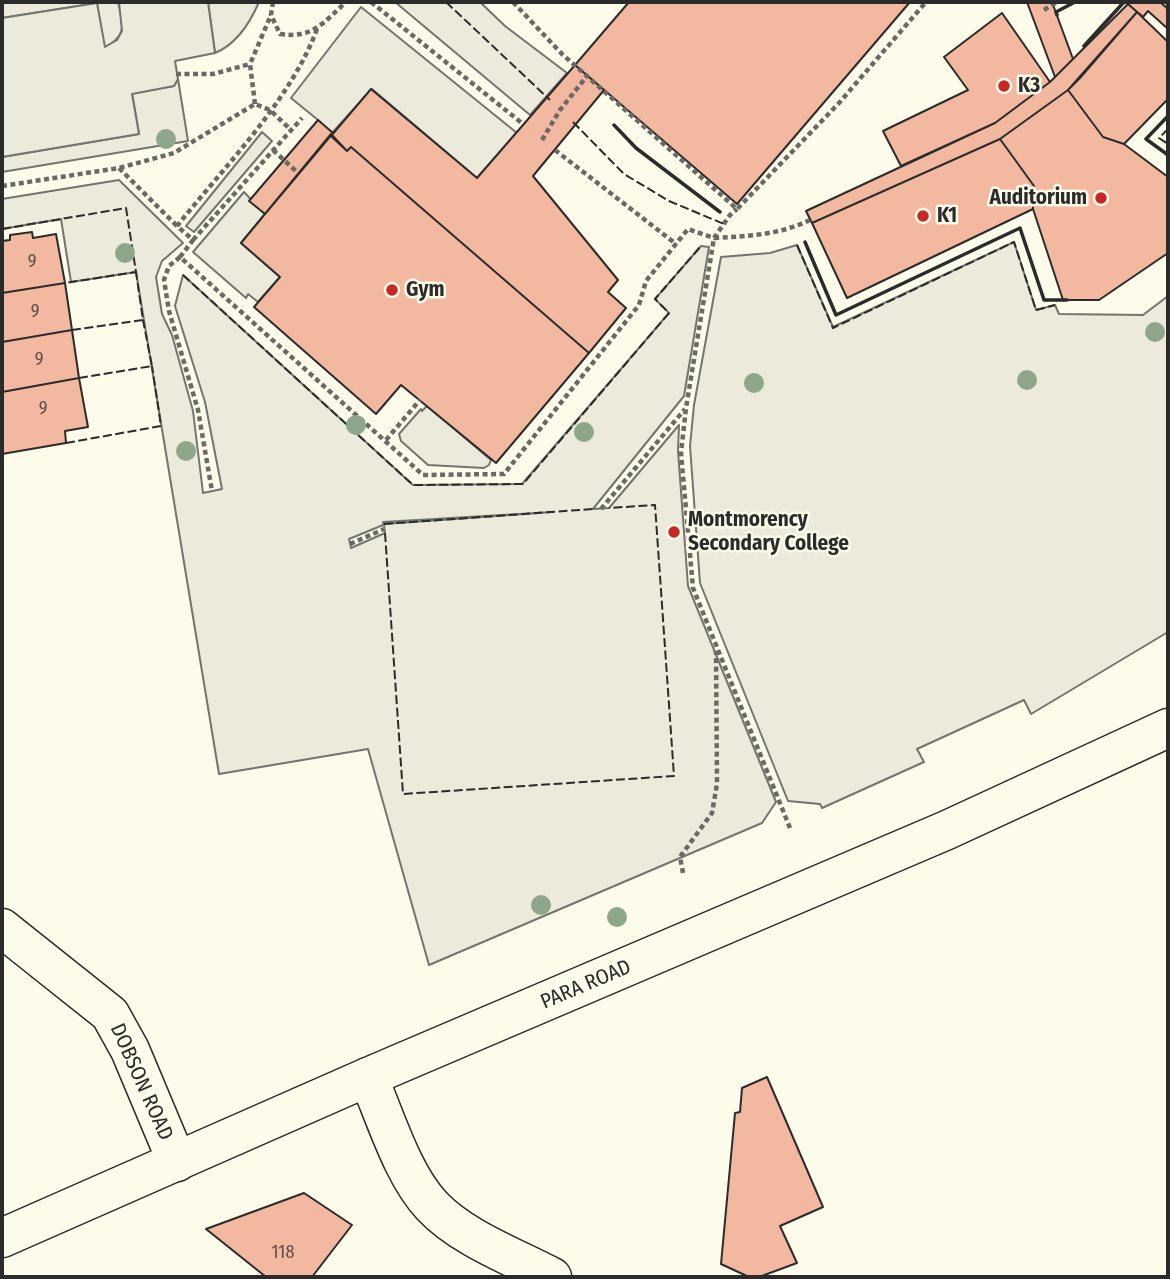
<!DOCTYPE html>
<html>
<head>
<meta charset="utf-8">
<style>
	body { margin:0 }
	#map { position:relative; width:1170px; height:1279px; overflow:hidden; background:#fdfbea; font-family:"Fira Sans Condensed",sans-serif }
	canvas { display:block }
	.frame { position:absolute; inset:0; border:4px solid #2b2b2b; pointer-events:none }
</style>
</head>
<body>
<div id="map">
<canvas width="1170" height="1279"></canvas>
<div class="frame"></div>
</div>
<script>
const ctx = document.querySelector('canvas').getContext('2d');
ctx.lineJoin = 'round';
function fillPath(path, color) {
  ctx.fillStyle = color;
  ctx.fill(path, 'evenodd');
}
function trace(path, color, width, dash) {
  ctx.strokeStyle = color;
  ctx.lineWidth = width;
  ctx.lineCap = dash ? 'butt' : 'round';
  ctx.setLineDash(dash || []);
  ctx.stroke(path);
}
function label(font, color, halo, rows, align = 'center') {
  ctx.font = font + ' "Fira Sans Condensed",sans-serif';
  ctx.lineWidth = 5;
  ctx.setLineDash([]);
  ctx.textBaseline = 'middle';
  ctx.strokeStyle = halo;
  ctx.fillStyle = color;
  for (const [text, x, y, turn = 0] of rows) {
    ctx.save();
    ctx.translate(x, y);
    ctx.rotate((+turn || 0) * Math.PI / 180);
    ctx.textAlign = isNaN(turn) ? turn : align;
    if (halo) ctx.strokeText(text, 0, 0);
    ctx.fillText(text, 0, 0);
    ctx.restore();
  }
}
const green = new Path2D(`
	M2,2H118C123,25 128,35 104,48L97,3L2,18Z
	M208,2H259C250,23 237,44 215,53Z
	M395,2H480L505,26L567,73L530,115Z
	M361,7L517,133L477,178L372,89L331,134L318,120L291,98Z
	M178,79L188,141L2,172V157L139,134L132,93L174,86Z
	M262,132L272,141L194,232L186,226Z
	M119,180L183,243L162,261L156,277L162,314L172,335L193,411L203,493L222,489L205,402L175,306L183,275L413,485L522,484L669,313L655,299L701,246L709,247L684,396L593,509L609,508L679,425L678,451L688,586L776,802L762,823L429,965L368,749L219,774L136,272L71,282L61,219L2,229V199ZM553,512L384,524L385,533L351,548L349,539L383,525V522Z
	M244,192L265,214L241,243L280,277L258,302L248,294L246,298L193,252Z
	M1014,242L1036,310L1055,305L1059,314L1143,315L1168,296V632L1031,714L1024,700L917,749L924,762L822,808L820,804L788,801L700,583L690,446L694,405L721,257L770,253L797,245L833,327Z
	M427,406L491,460L489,465L484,468L428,465L401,441L399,434L421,409L422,411Z`);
fillPath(green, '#ecebdb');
trace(green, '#74746e', 2);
const parking = new Path2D(`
	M119,2H208L215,53L175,61L178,79L174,86L132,94L139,134L2,157V18L97,3L105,47L117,40L122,31Z`);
fillPath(parking, '#eceadb');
trace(parking, '#74746e', 2);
const building = new Path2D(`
	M629,2H910L737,204L575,65Z
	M1027,2H1052L1073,59L1055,77Z
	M1130,2H1160L1168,9V29L1148,11L1143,17L1128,4Z
	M1128,4L1137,12L1080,78L1068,90L1000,139L812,223L806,211L995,123L1050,82Z
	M1137,12L1168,42V99L1124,144L1103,137L1068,90Z
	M1002,13L1050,82L995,123L901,166L883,131L968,90L944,57Z
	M575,65L604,90L533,176L618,280L608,292L626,308L589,353L351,147L347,151L331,136L371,89L477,178Z
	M1068,90L1103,137L1124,144L1168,177V253L1099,300H1063L1033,209L1034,186L1000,139Z
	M318,120L333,133L265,214L249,201Z
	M331,134L347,151L351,147L589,353L496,463L401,385L376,414L254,307L280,277L241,243Z
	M1000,139L1034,186L1033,209L847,298L812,223Z
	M32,232L33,238L56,234L65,283L2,293V241L10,240V235Z
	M65,283L72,330L2,342V293Z
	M72,330L79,378L2,392V342Z
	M79,378L88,427L65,431L66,443L2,454V392Z
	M767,1077L823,1207L780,1226L797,1263L759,1277H749L721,1264L735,1113L740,1112L742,1088Z
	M304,1193L352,1225L312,1277H266L206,1229Z`);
fillPath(building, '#f2b8a0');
trace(building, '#2b2b2b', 2);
const minor = new Path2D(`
	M2,928L110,1014L130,1050L177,1162
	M368,1077C386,1118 402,1174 432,1206C462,1238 514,1257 552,1277`);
const primary = new Path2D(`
	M2,1238L368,1077L947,830L1168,728`);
trace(minor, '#2b2b2b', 41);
trace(primary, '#2b2b2b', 41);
trace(new Path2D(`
	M273,2L271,15L280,34C313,39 324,22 346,2
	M371,2L523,124
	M513,2L562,54L737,209L839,103L926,2
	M1044,10L1057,2
	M317,29C291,100 224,167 177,226L193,240L180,257L423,475L504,474L639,305L646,281L688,229L714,238L730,215L737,209
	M176,74H213L250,64
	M255,104L250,64L271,15
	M542,140L560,110L587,76
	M273,150L298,173
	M555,150L676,244
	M119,168L177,226
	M2,186L119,168L174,153L255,104L270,110L291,130
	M193,240L302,118
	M180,257L169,266L164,280L169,311L198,410L212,491
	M386,440L420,400
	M601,509L685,409
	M350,544L384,529
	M790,828L693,588L681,453L686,408L714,238C749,236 779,235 810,220
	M683,873L680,857L712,813L717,784L716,651`), '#6a6964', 4.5, [5, 3.5]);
trace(minor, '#fdfbea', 38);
trace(primary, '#fdfbea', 38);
trace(new Path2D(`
	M446,2L550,100
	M2,3L9,2
	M573,122L624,174L669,201L724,224
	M1168,129L1159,138L1168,144
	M2,229L126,208L136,272L65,283
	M797,245L833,328L1014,242L1036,310L1055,305
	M183,275L413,485L523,484L669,313L655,299L701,246
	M72,330L143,320L136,272
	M79,378L152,366L143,320
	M66,443L161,426L152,366
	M384,524L593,509
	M385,533L403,794L674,776L655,505L609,508`), '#2b2b2b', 2, [9, 3.5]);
trace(new Path2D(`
	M1057,15L1056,12L1075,2
	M1084,46L1124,2
	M1168,116L1146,139L1168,155
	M614,125L636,148L720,212
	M805,242L836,315L1020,228L1044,300H1067`), '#2b2b2b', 3.5);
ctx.fillStyle = '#8ea78a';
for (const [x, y] of [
	[166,139],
	[125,253],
	[1155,332],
	[1027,380],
	[754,383],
	[356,425],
	[584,432],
	[186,451],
	[541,905],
	[617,917]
]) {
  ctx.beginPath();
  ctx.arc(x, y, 10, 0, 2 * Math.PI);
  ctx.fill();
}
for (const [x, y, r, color] of [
	[1004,86,7,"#c62828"],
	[1101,198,7,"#c62828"],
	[923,216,7,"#c62828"],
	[392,290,7,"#c62828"],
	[674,532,7,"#c62828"]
]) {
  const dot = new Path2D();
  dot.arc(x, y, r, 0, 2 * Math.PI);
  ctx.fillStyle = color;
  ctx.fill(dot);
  trace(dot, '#fdfbea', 2.5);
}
label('18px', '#5d4e48', null, [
	["9",32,262],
	["9",35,312],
	["9",39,360],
	["9",43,409],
	["118",283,1253]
]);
label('bold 21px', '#2b2b2b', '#fdfbea', [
	["K3",1018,86],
	["Auditorium",1087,198,"right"],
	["K1",937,216],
	["Gym",406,290],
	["Montmorency",688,520],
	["Secondary College",688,544]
], 'left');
label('21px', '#2b2b2b', '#fdfbea', [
	["PARA ROAD",586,985,-23],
	["DOBSON ROAD",141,1082,66]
]);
</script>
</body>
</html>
